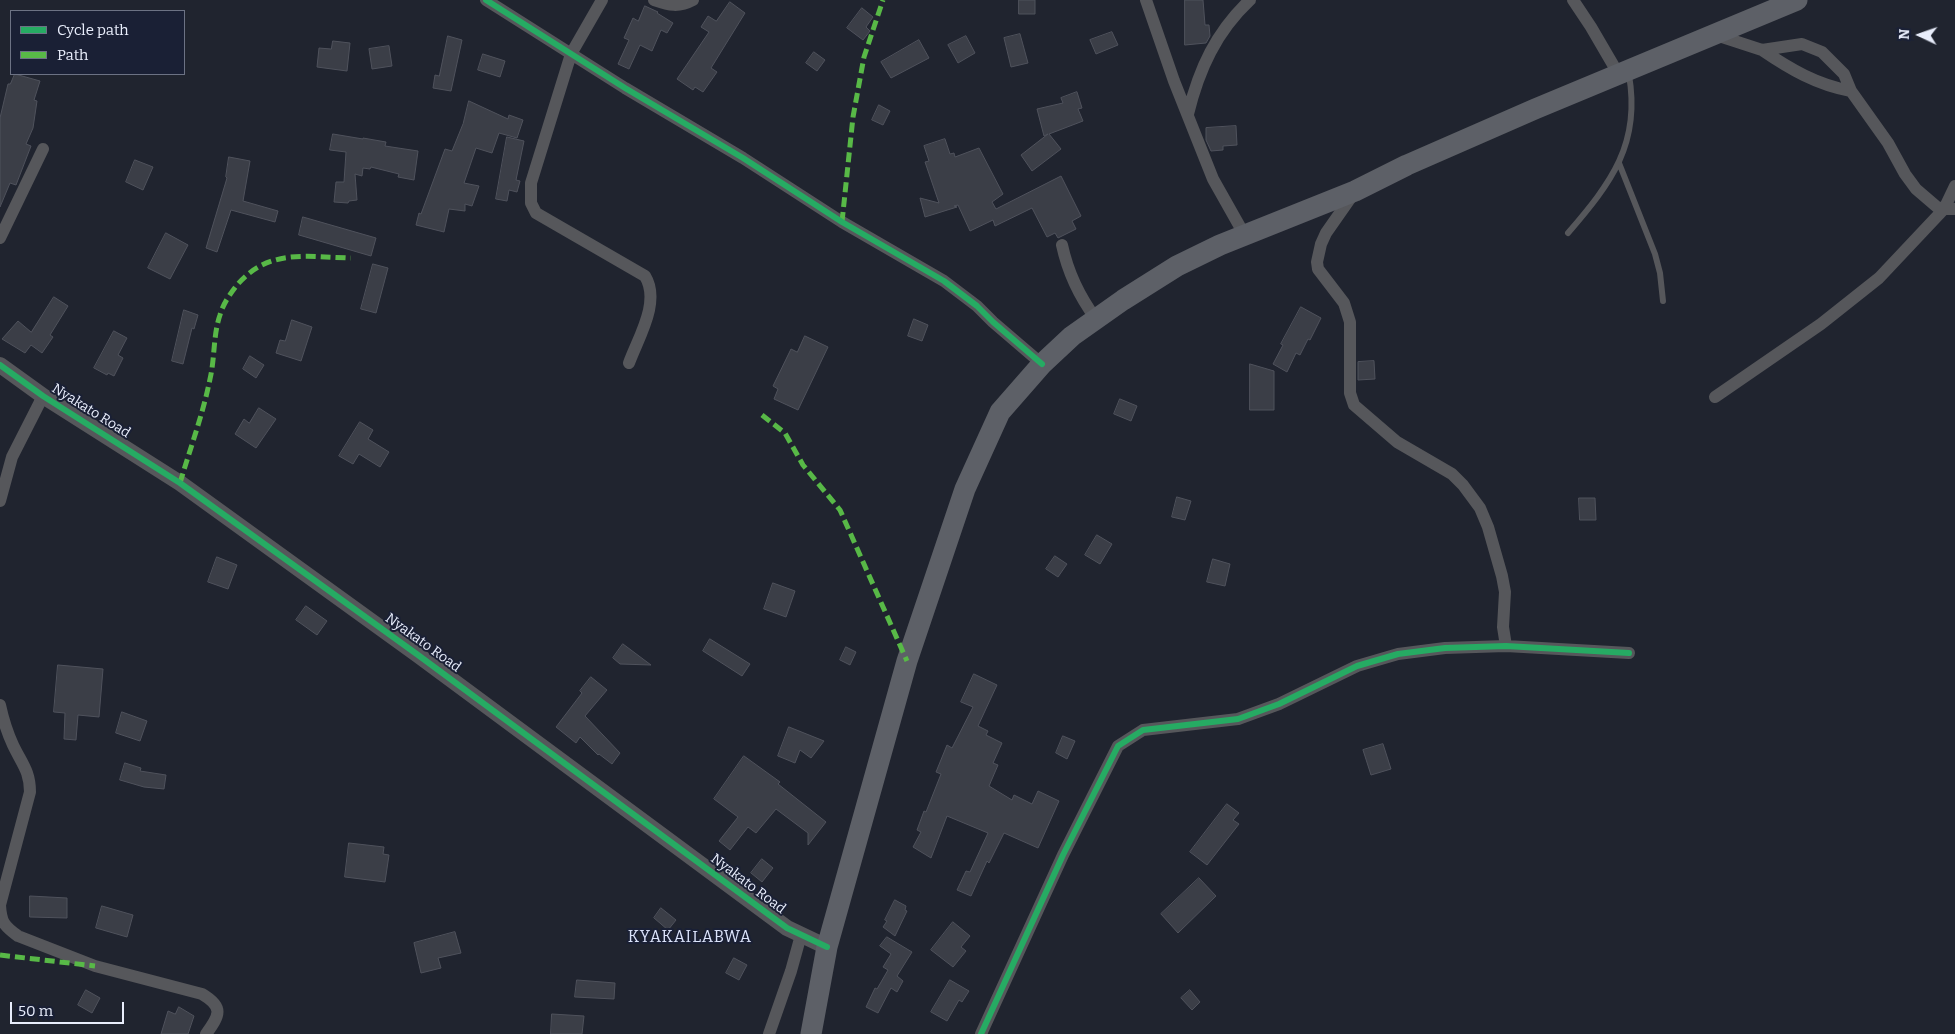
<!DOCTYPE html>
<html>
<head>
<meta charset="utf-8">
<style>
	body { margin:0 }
	#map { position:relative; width:1955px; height:1034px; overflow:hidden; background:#20242f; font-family:Bitter,serif }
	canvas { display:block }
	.legend { position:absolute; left:10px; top:10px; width:175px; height:65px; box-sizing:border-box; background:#1a2035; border:1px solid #6c7284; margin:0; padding:6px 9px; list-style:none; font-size:15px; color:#e8edfb }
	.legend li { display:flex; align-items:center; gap:10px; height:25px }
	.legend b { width:25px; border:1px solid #6c7284 }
	.north { position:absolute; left:1895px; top:10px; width:50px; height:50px; -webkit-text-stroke:4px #1a2035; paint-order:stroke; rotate:273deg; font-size:14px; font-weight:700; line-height:20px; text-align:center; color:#e8edfb }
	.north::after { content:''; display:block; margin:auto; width:18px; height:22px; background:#e8edfb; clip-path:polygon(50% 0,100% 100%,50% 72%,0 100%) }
	.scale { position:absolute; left:10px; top:1002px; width:114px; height:22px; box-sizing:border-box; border:2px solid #e8edfb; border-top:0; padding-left:6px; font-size:15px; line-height:18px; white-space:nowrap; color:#e8edfb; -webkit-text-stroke:4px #1a2035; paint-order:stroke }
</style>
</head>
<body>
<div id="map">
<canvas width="1955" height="1034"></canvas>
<ul class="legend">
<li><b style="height:6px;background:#26ab63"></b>Cycle path</li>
<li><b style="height:6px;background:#58b947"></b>Path</li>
</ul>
<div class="north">N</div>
<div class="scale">50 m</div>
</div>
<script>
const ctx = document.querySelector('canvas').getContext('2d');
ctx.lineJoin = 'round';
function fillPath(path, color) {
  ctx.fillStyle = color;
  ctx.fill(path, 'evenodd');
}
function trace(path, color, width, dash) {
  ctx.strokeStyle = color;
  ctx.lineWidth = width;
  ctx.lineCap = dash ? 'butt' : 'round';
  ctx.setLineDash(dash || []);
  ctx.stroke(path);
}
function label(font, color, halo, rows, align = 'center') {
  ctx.font = font + ' Bitter,serif';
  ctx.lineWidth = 4;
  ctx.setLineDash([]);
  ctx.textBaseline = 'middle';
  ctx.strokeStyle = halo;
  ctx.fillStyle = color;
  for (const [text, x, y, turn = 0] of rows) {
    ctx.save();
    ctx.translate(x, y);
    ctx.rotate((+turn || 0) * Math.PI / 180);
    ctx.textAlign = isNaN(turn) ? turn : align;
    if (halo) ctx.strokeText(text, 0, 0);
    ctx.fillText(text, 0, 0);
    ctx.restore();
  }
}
const building = new Path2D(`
	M1019,0H1035V14H1019Z
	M1185,0H1203L1205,25H1209L1210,36L1206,43L1185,45Z
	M730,2L745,13L711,68L717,72L703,92L695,87L693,90L677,79L709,32L701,27L708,16L716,21Z
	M645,6L658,12L657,13L673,23L667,33L661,30L652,51L640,45L629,69L618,64L629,40L624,38L633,18L638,21Z
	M862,8L873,17L866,27L870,31L863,40L847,28Z
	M1112,32L1118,45L1096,54L1090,40Z
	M1020,34L1028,63L1011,67L1004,38Z
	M448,36L462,40L451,91L433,88L435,75L439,76Z
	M966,36L975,53L958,63L948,45Z
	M919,40L929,58L891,78L881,62Z
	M333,41L350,43L347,71L317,67L319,48L331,49Z
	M389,46L392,66L372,69L369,49Z
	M814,52L825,60L817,71L806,63Z
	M483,54L505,61L500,77L478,70Z
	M15,74L40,81L34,100L37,101L33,128L26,144L31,146L16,185L10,183L0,207V118L8,84H10Z
	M1077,92L1082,108L1078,109L1083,121L1049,134L1061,149L1032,171L1021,155L1048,134L1044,136L1037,109L1063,103L1061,98Z
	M469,101L508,119L509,115L523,120L517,138L499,133L492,153L476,148L464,183L479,186L472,206L465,204V211L449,209L444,232L416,225L419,213L421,214L445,149L452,151L463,124Z
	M879,105L890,111L883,125L872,120Z
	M1236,126L1237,145L1223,146V150L1211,151L1206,140V128Z
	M333,134L363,139V138L386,142L385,146L418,151L414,180L398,177L399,174L371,167L370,169L363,168L362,176L355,174L357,200L349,201L348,203L334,202L336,182H344L346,152L330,150Z
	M507,137L524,141L516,180L520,181L517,192L509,190L507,201L496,199Z
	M945,139L950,154L954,153L955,157L979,148L1003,194L992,202L996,209L1061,176L1081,216L1072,221L1076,229L1058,238L1055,233L1047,237L1032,208L995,226L993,220L970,231L958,205L954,206L957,207L925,217L920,198L939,203L925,162L929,161L924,146Z
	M229,157L250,161L243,201L278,211L275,222L231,210L217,252L206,248L227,178L226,177Z
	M135,160L153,167L143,190L126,182Z
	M303,217L376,238L371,256L299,235Z
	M166,233L188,245L170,279L148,268Z
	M373,264L388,268L376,313L361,309Z
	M54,297L68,306L50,335L53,337L42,353L31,345L25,353L2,339L18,321L31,332Z
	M1301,307L1321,318L1310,340L1308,339L1300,355L1296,353L1287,372L1273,364L1283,345L1281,344Z
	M184,310L198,315L194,329L192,328L183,364L172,361Z
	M914,319L928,325L922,341L908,336Z
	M292,320L312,327L301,361L276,353L280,340L285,341Z
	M114,331L127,338L118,355L123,358L114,376L108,373L107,375L94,368Z
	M805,336L828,347L798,410L774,399L778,389L773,386L791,349L797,352Z
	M250,356L264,365L256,378L243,369Z
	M1374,361L1375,379L1358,380V362Z
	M1250,364L1274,371V410H1250Z
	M1120,399L1137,406L1131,421L1114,414Z
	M259,408L276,419L256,448L235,434L244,419L249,423Z
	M360,422L373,430L368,439L389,452L380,467L359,454L353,464L339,456Z
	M1177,497L1191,501L1185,520L1172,517Z
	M1579,498H1595L1596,520H1580Z
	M1097,535L1112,544L1100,564L1085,555Z
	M1055,556L1067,564L1058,577L1046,569Z
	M217,557L237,565L228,589L208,582Z
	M1213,559L1230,564L1225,586L1207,582Z
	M773,583L795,591L786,617L764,609Z
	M306,606L327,621L317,635L296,620Z
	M710,639L750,664L742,676L703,651Z
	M623,644L651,665L620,664L613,658Z
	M846,647L856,652L850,665L840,660Z
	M58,665L103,669L99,717L78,715L76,740L64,739L65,713L54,712Z
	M974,674L997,685L978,726L988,731L986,735L1002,743L993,763L998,765L989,786L1012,800L1014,795L1032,804L1038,791L1059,801L1038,848L1004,833L989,863L987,861L971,896L957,890L966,871L970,872L988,833L947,816L931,858L913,847L921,832L917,830L924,811L926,812L941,774L936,772L947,745L952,748L973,707L961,702Z
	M591,677L607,690L585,716L620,753L612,764L599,754L598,755L580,737L576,743L556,727L582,693L580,691Z
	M122,712L147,721L140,741L116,733Z
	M789,727L824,741L811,758L800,750L795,763L778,756Z
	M1063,736L1075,741L1067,759L1056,753Z
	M1383,744L1391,769L1371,775L1363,750Z
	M744,756L780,782L778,784L826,822L808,845V833L776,809L756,833L748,827L730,850L719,841L738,817L714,799Z
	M125,763L141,768L140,771L166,775L164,789L144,787L120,780Z
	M1227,804L1239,813L1233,820L1239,824L1207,865L1190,852Z
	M349,843L384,847L383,854L389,855L385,882L345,877Z
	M762,859L773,868L762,882L751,873Z
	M1199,878L1216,896L1178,933L1161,914Z
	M30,896L67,898V918L30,917Z
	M895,900L906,906L905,910L907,911L895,936L883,927L887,921L885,920Z
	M102,906L133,915L127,937L96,928Z
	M661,908L676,920L668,930L654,918Z
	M953,922L970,936L961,947L966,951L953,967L931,950Z
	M455,932L461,953L438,958L441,968L421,973L414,943Z
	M887,937L912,952L897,976L903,981L897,992L891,988L878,1013L866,1007L875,988L877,989L888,970L883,967L891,954L880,946Z
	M734,958L747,965L739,980L726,973Z
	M577,980L615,983L614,999L575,997Z
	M950,980L969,991L962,1002L959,1000L947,1021L931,1012Z
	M86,990L100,998L92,1013L78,1005Z
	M1190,990L1200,1002L1192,1010L1181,998Z
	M179,1007L194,1016L188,1034H161L168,1011L175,1014Z
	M552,1014L584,1016L582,1034H551Z`);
fillPath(building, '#3b3e47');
trace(building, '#4f525c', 1);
trace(new Path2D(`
	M1619,163L1655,254L1660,273L1663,301
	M1568,233C1611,183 1641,144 1629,75`), '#56575b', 6);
trace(new Path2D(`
	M486,0L625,88L743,158L842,222L944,281L977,306L993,322L1042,364
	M602,0L571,54L531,183V203L536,213L645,276C661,302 638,338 629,363
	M654,0C669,5 678,8 693,0
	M1146,0L1174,81L1213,179L1244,234
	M1573,0L1591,27L1619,75
	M1716,35L1762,50L1802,44L1822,52L1844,74L1851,91L1888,143L1905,174L1916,189L1937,207L1944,209H1955
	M1762,50C1790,69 1817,85 1851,91
	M1188,114C1199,69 1216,32 1250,0
	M1354,193L1326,233L1321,244L1317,262L1318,269L1344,303L1350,322V393L1354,405L1397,442L1452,474L1463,485L1480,508L1488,527L1502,576L1505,592L1503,627L1506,646
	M0,238L43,149
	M1062,245C1068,273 1079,296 1096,319
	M1715,397L1821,324L1879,278L1944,209L1955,186
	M0,501L12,457L43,396
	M0,705C3,719 7,732 13,745C22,764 30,771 30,792L0,905C1,922 4,926 18,936L95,966L202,994C224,1007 220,1015 206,1034
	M769,1034L791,971L801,935
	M981,1034L1063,855L1118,746L1143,730L1238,719L1279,704L1357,666L1398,654L1445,648L1506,646L1629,653`), '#56575b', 12);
trace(new Path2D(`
	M0,365L43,396L180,483L418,655L787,928L827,947`), '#56575b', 16);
trace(new Path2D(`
	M811,1034L827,947L907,661L965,489L1000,412L1042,364L1072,336L1123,300L1177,266L1220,245L1355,191L1407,165L1535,109L1797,0`), '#5d6067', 21);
trace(new Path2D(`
	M842,222L853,117L864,57L883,0
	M762,415L785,433L803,465L840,510L907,661
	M180,483C190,449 203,414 210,379C215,358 213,335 220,315C223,304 230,294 237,285C269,248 307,257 351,258
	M0,955L95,966`), '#58b947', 5, [10, 5]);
trace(new Path2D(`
	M486,0L625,88L743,158L842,222L944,281L977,306L993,322L1042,364
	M0,365L43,396L180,483L418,655L787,928L827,947
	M981,1034L1063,855L1118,746L1143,730L1238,719L1279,704L1357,666L1398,654L1445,648L1506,646L1629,653`), '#26ab63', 6);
label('14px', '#e8edfb', '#1a2035', [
	["Nyakato Road",91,411,32],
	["Nyakato Road",423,643,36],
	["Nyakato Road",748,884,37]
]);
ctx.letterSpacing = '1px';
label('16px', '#dce4fb', '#1a2035', [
	["KYAKAILABWA",690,938]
]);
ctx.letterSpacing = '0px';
</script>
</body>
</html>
